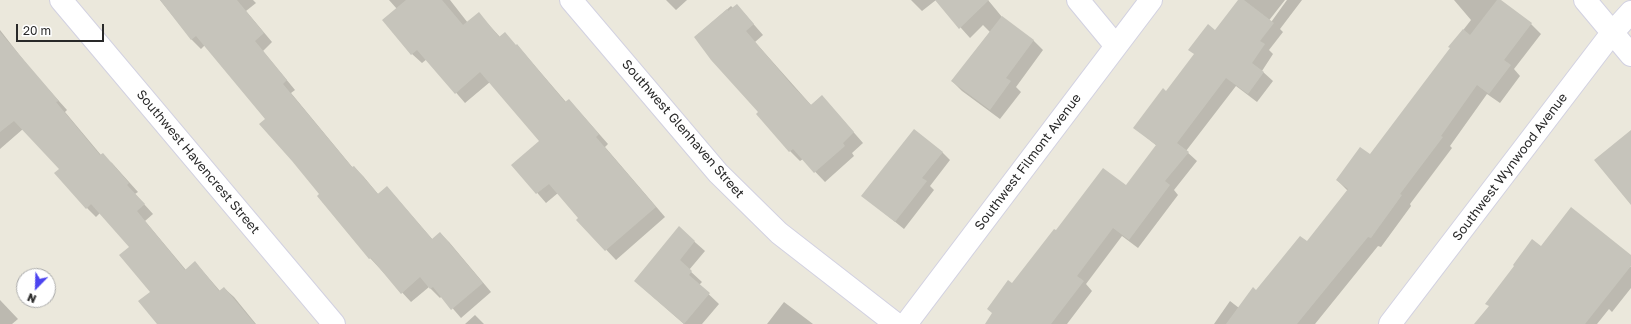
<!DOCTYPE html>
<html>
<head>
<meta charset="utf-8">
<style>
	body { margin:0 }
	#map { position:relative; width:1631px; height:324px; overflow:hidden; background:#ebe8dc; font-family:"Golos Text",sans-serif }
	canvas { display:block }
	.north { position:absolute; left:16px; top:268px; width:40px; height:40px; box-sizing:border-box; background:#fff; border:1px solid #a9a9a9; border-radius:50%; rotate:203deg; font-size:11px; font-weight:700; line-height:16px; text-align:center; color:#292929 }
	.north::after { content:''; display:block; margin:auto; width:14px; height:18px; background:#4c44f0; clip-path:polygon(50% 0,100% 100%,50% 72%,0 100%) }
	.scale { position:absolute; left:16px; top:24px; width:88px; height:18px; box-sizing:border-box; border:2px solid #292929; border-top:0; padding-left:5px; font-size:12px; line-height:14px; white-space:nowrap; color:#292929; -webkit-text-stroke:3px #fff; paint-order:stroke }
</style>
</head>
<body>
<div id="map">
<canvas width="1631" height="324"></canvas>
<div class="north">N</div>
<div class="scale">20 m</div>
</div>
<script>
const ctx = document.querySelector('canvas').getContext('2d');
ctx.lineJoin = 'round';
function fillPath(path, color) {
  ctx.fillStyle = color;
  ctx.fill(path, 'evenodd');
}
function trace(path, color, width, dash) {
  ctx.strokeStyle = color;
  ctx.lineWidth = width;
  ctx.lineCap = dash ? 'butt' : 'round';
  ctx.setLineDash(dash || []);
  ctx.stroke(path);
}
function label(font, color, halo, rows, align = 'center') {
  ctx.font = font + ' "Golos Text",sans-serif';
  ctx.lineWidth = 3;
  ctx.setLineDash([]);
  ctx.textBaseline = 'middle';
  ctx.strokeStyle = halo;
  ctx.fillStyle = color;
  for (const [text, x, y, turn = 0] of rows) {
    ctx.save();
    ctx.translate(x, y);
    ctx.rotate((+turn || 0) * Math.PI / 180);
    ctx.textAlign = isNaN(turn) ? turn : align;
    if (halo) ctx.strokeText(text, 0, 0);
    ctx.fillText(text, 0, 0);
    ctx.restore();
  }
}
fillPath(new Path2D(`
	M160,0H253L256,3L246,11L272,42L263,51L295,90L291,93L353,168L354,167L363,176L378,194L387,187L433,240L440,233L449,242L491,292L461,318L442,296L440,298L429,287L411,302L370,258L321,195L267,119L205,45L201,49L192,40Z
	M389,0H450L468,23L479,14L500,37L516,46L517,45L566,102L569,100L578,110L608,144L605,147L665,217L616,260L578,220L580,218L558,193L546,203L513,165L540,141L490,82L465,103L427,59L422,63L412,54L397,9Z
	M666,0H687L676,10Z
	M911,0H936L922,11Z
	M936,0H988L1002,17L1033,40L1043,50L1016,87L1021,92L1000,119L962,91L952,81L990,32L983,25L970,38Z
	M1240,0H1285L1267,23L1269,25L1287,0H1302L1280,29L1283,32L1269,50L1273,54L1262,71L1273,81L1257,102L1236,86L1186,151L1197,161L1174,190L1178,195L1138,248L1122,236L1086,284L1092,291L1067,324H986L1013,284L1057,231L1126,187L1157,146L1135,128L1166,92Z
	M1454,0H1499L1531,24L1541,34L1514,69L1520,76L1500,103L1487,94L1450,146L1452,148L1410,204L1411,206L1381,247L1378,246L1315,324H1214L1230,301L1239,308L1307,243L1348,191L1337,180L1370,156L1451,48L1450,47L1471,20Z
	M737,5L763,35L755,42L811,105L822,96L863,143L852,153L854,156L825,182L803,159L800,161L790,151L759,112L695,37L731,6L733,8Z
	M0,30L32,71L67,110L65,112L101,155L112,163L138,192L135,194L153,214L145,221L186,270L195,262L220,291L224,288L234,297L256,324H159L151,292L131,247L100,213L96,217L87,208L61,169L23,129L0,149Z
	M942,152L950,160L930,186L934,190L904,229L863,196Z
	M679,228L705,251L689,270L702,282L699,285L719,304L702,324H684L635,281Z
	M1541,247L1631,258L1626,263L1631,267V288L1612,312L1609,309L1597,324H1475Z
	M0,300L18,319L12,324H0Z
	M784,302L813,324H767Z
	M475,315L484,324H465Z`), '#0003');
fillPath(new Path2D(`
	M160,0H237L264,33L255,41L287,80L283,84L352,167L354,166L378,194L387,186L432,239L440,232L483,283L451,310L433,287L430,289L420,277L401,294L371,258L369,259L317,196L319,194L292,161L259,124L265,119L196,36L191,40Z
	M406,0H442L463,25L479,12L499,37L505,32L516,45L517,44L565,102L569,99L599,134L596,137L656,207L605,251L576,220L578,218L549,184L536,194L511,165L539,141L480,72L455,94L417,50L411,55L382,20Z
	M935,0H989L959,29Z
	M1238,0H1244L1274,23L1260,41L1265,44L1252,63L1264,72L1248,94L1226,78L1177,143L1189,152L1165,181L1170,185L1129,240L1113,228L1077,276L1084,281L1051,324H985L992,313L987,309L1008,280L1012,283L1054,229L1056,230L1103,168L1126,185L1156,145L1133,128L1163,88L1166,91L1194,54L1188,50L1208,24L1215,30Z
	M1497,0H1501L1532,23L1504,60L1511,65L1489,94L1477,85L1441,136L1443,137L1400,194L1402,195L1371,238L1368,237L1297,324H1226L1253,287L1256,290L1300,236L1307,241L1348,189L1336,180L1360,147L1370,154L1450,48L1448,47L1463,29L1470,35Z
	M737,4L754,24L746,31L791,84L811,105L822,95L854,132L843,143L845,146L814,173L793,149L789,152L756,114L758,112L711,60L694,37L727,9L728,11Z
	M1002,16L1034,40L1006,78L1011,81L990,110L951,81Z
	M0,32L59,101L56,102L100,155L103,153L129,183L127,185L145,204L137,211L185,270L195,261L219,291L224,287L255,324H157L138,301L150,292L119,255L129,247L91,204L86,209L54,173L59,169L14,121L0,132Z
	M914,129L943,152L922,178L927,181L895,222L861,196Z
	M1631,130V205L1594,160Z
	M1571,207L1631,255V266L1585,324H1474L1489,306L1485,304L1514,266L1513,265L1532,239L1541,246Z
	M679,226L695,241L680,260L692,271L689,275L710,293L684,324L634,281Z`), '#c6c4bb');
const minor = new Path2D(`
	M61,0L334,324
	M571,0L718,173L779,233L896,324
	M1078,0L1116,46
	M1585,0L1631,55
	M906,324L1151,0
	M1390,324L1612,33L1631,12`);
trace(minor, '#d2d1e1', 24);
trace(minor, '#fff', 22);
label('13px', '#292929', '#fff', [
	["Southwest Glenhaven Street",683,129,49],
	["Southwest Havencrest Street",198,162,50],
	["Southwest Filmont Avenue",1028,162,-53],
	["Southwest Wynwood Avenue",1510,167,-53]
]);
</script>
</body>
</html>
